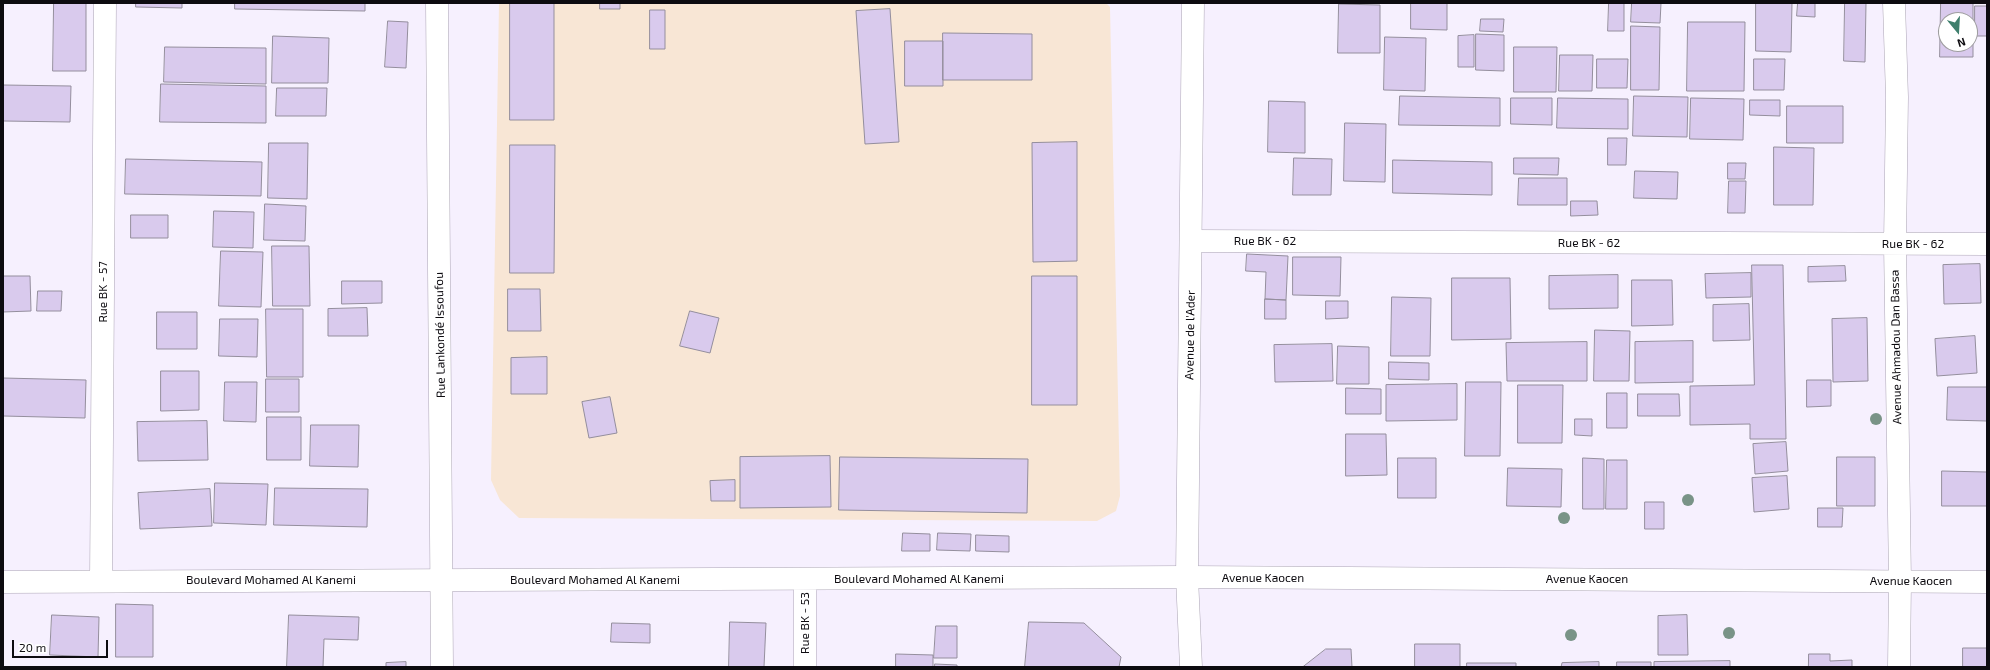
<!DOCTYPE html>
<html>
<head>
<meta charset="utf-8">
<style>
	body { margin:0 }
	#map { position:relative; width:1990px; height:670px; overflow:hidden; background:#f6f0fe; font-family:"Exo 2",sans-serif }
	canvas { display:block }
	.frame { position:absolute; inset:0; border:4px solid #0d0b10; pointer-events:none }
	.north { position:absolute; left:1938px; top:12px; width:40px; height:40px; box-sizing:border-box; background:#fff; border:1px solid #9e9d9f; border-radius:50%; rotate:162deg; font-size:11px; font-weight:700; line-height:16px; text-align:center; color:#0d0b10 }
	.north::after { content:''; display:block; margin:auto; width:14px; height:18px; background:#3f7f6d; clip-path:polygon(50% 0,100% 100%,50% 72%,0 100%) }
	.scale { position:absolute; left:12px; top:640px; width:96px; height:18px; box-sizing:border-box; border:2px solid #0d0b10; border-top:0; padding-left:5px; font-size:12px; line-height:14px; white-space:nowrap; color:#0d0b10; -webkit-text-stroke:3px #fff; paint-order:stroke }
</style>
</head>
<body>
<div id="map">
<canvas width="1990" height="670"></canvas>
<div class="frame"></div>
<div class="north">N</div>
<div class="scale">20 m</div>
</div>
<script>
const ctx = document.querySelector('canvas').getContext('2d');
ctx.lineJoin = 'round';
function fillPath(path, color) {
  ctx.fillStyle = color;
  ctx.fill(path, 'evenodd');
}
function trace(path, color, width, dash) {
  ctx.strokeStyle = color;
  ctx.lineWidth = width;
  ctx.lineCap = dash ? 'butt' : 'round';
  ctx.setLineDash(dash || []);
  ctx.stroke(path);
}
function label(font, color, halo, rows, align = 'center') {
  ctx.font = font + ' "Exo 2",sans-serif';
  ctx.lineWidth = 3;
  ctx.setLineDash([]);
  ctx.textBaseline = 'middle';
  ctx.strokeStyle = halo;
  ctx.fillStyle = color;
  for (const [text, x, y, turn = 0] of rows) {
    ctx.save();
    ctx.translate(x, y);
    ctx.rotate((+turn || 0) * Math.PI / 180);
    ctx.textAlign = isNaN(turn) ? turn : align;
    if (halo) ctx.strokeText(text, 0, 0);
    ctx.fillText(text, 0, 0);
    ctx.restore();
  }
}
fillPath(new Path2D(`
	M499,3H1106L1110,7L1120,496L1116,511L1097,521L519,518L500,500L491,480Z`), '#f8e6d5');
const building = new Path2D(`
	M54,3H86V71H53Z
	M136,3H182V8L136,7Z
	M235,3H365V11L235,9Z
	M510,3H554V120H510Z
	M600,3H620V9H600Z
	M1411,3H1447V30L1411,29Z
	M1609,3H1624V31H1608Z
	M1632,3H1661L1660,23L1631,22Z
	M1756,3H1792L1791,52L1756,51Z
	M1798,3H1815V17L1797,16Z
	M1845,3H1866L1865,62L1844,61Z
	M1941,3H1973V57H1940ZM1946,20H1970V44H1946Z
	M1339,4L1380,5V53H1338Z
	M1975,6H1987V36H1975Z
	M890,9L899,142L865,144L856,11Z
	M650,10H665V49H650Z
	M1481,19H1504L1503,32L1480,31Z
	M388,21L408,22L406,68L385,67Z
	M1688,22H1745L1744,91H1687Z
	M1631,26L1660,27L1659,90H1631Z
	M943,33L1032,34V80H943Z
	M1476,34L1504,35V71L1476,70Z
	M1474,35V67H1458V36Z
	M273,36L329,38L328,83H272Z
	M1385,37L1426,38L1425,91L1384,90Z
	M905,41H943V86H905Z
	M165,47L266,48V84L164,82Z
	M1514,47H1557L1556,92H1514Z
	M1560,55H1593L1592,91H1559Z
	M1597,59H1628L1627,88H1597Z
	M1754,59H1785L1784,90H1754Z
	M161,84L266,86V123L160,122Z
	M3,85L71,86L70,122L3,121Z
	M277,88H327L326,116H276Z
	M1400,96L1500,98V126L1399,125Z
	M1634,96L1688,97L1687,137L1633,136Z
	M1511,98H1552V125L1511,124Z
	M1558,98L1628,99V129L1557,128Z
	M1691,98L1744,99L1743,140L1690,139Z
	M1750,100H1780V116L1750,115Z
	M1269,101L1305,102V153L1268,152Z
	M1787,106H1843V143H1787Z
	M1345,123L1386,124L1385,182L1344,181Z
	M1608,138H1627L1626,165H1608Z
	M1077,142V261L1033,262L1032,143Z
	M269,143H308L307,199L268,198Z
	M510,145H555L554,273H510Z
	M1774,147L1814,148L1813,205H1774Z
	M1294,158L1332,159L1331,195H1293Z
	M1514,158H1559L1558,175L1514,174Z
	M126,159L262,162L261,196L125,194Z
	M1393,160L1492,162V195L1393,193Z
	M1728,163H1746L1745,179H1728Z
	M1635,171L1678,172L1677,199L1634,198Z
	M1519,178H1567V205H1518Z
	M1729,181H1746L1745,213H1728Z
	M1571,201H1597L1598,215L1571,216Z
	M265,204L306,206L305,241L264,240Z
	M214,211L254,212L253,248L213,247Z
	M131,215H168V238H131Z
	M272,246H309L310,306H273Z
	M221,251L263,252L261,307L219,306Z
	M1247,254L1288,256L1286,300L1265,299L1266,272L1246,271Z
	M1293,257H1341L1340,296L1293,295Z
	M1980,264L1981,303L1944,304L1943,265Z
	M1752,265H1783L1786,439H1750V424L1690,425V386L1754,385Z
	M1845,266L1846,281L1808,282V267Z
	M1751,273V297L1706,298L1705,274Z
	M1618,275V308L1549,309V276Z
	M3,276H30L31,311L3,312Z
	M1032,276H1077V405H1032Z
	M1452,278H1510L1511,339L1452,340Z
	M1632,280H1672L1673,325L1632,326Z
	M342,281H382V303L342,304Z
	M508,289H540L541,331H508Z
	M38,291H62L61,311H37Z
	M1392,297L1431,298L1430,356H1391Z
	M1265,299L1286,300V319H1265Z
	M1326,301H1348V318L1326,319Z
	M1749,304L1750,340L1713,341V305Z
	M367,308L368,336H328V309Z
	M266,309H303V377H267Z
	M690,311L719,318L710,353L680,346Z
	M157,312H197V349H157Z
	M1867,318L1868,381L1833,382L1832,319Z
	M220,319H258L257,357L219,356Z
	M1595,330L1630,331L1629,381H1594Z
	M1975,336L1977,373L1937,376L1935,339Z
	M1693,341V382L1635,383V342Z
	M1587,342V381H1507L1506,343Z
	M1332,344L1333,381L1275,382L1274,345Z
	M1338,346L1369,347V384H1337Z
	M547,357V394H511V358Z
	M1389,362L1429,363V380L1389,379Z
	M161,371H199V410L161,411Z
	M3,378L86,380L85,418L3,416Z
	M266,379H299V412H266Z
	M1807,380H1831V406L1807,407Z
	M225,382H257L256,422L224,421Z
	M1466,382H1501L1500,456H1465Z
	M1457,384V420L1386,421V385Z
	M1518,385H1563L1562,443H1518Z
	M1948,387H1987V421L1947,420Z
	M1346,388L1381,389V414H1346Z
	M1607,393H1627V428H1607Z
	M1638,394H1679L1680,416H1638Z
	M610,397L617,433L589,438L582,402Z
	M267,417H301V460H267Z
	M1575,419H1592V436L1575,435Z
	M207,421L208,460L138,461L137,422Z
	M311,425H359L358,467L310,466Z
	M1346,434H1386L1387,475L1346,476Z
	M1786,442L1788,471L1755,474L1753,444Z
	M830,456L831,507L740,508V457Z
	M840,457L1028,459L1027,513L839,510Z
	M1837,457H1875V506H1837Z
	M1398,458H1436V498H1398Z
	M1583,458L1604,459V509H1583Z
	M1607,460H1627V509H1606Z
	M1508,468L1562,469L1561,507L1507,506Z
	M1942,471L1987,472V506H1942Z
	M1787,476L1789,509L1754,512L1752,478Z
	M735,480V501H711L710,481Z
	M215,483L268,484L266,525L214,523Z
	M275,488L368,489L367,527L274,525Z
	M210,489L212,526L140,529L138,493Z
	M1645,502H1664V529H1645Z
	M1818,508H1843L1842,527H1818Z
	M903,533L930,534V551H902Z
	M938,533L971,534L970,551L937,550Z
	M976,535L1009,536V552L976,551Z
	M116,604L153,605V657H116Z
	M52,615L99,617L98,657L50,655Z
	M289,615L359,617L358,640L324,639L323,667H287Z
	M1687,615L1688,655H1658V616Z
	M730,622L766,623L764,667H729Z
	M1029,622L1084,623L1121,657L1119,667H1025Z
	M612,623L650,624V643L611,642Z
	M936,626H957V658H934Z
	M1415,644H1460V667H1415Z
	M1963,648H1987V667H1963Z
	M1326,649H1351L1352,667H1303Z
	M896,654L933,655V667H896Z
	M1809,654H1830V661L1852,660V667H1754H1808Z
	M1730,661V667H1654V662Z
	M406,662V667H386V663Z
	M1599,662V667H1561L1562,663Z
	M1617,662H1651V667H1617Z
	M1467,663H1516V667H1467Z
	M935,664L957,665V667H935Z`);
fillPath(building, '#d9caed');
trace(building, '#948e9d', 1);
const minor = new Path2D(`
	M1894,3L1897,97L1895,244L1900,581L1899,667
	M1191,241L1987,244
	M805,580V667
	M101,581L105,3
	M3,582L1187,577`);
const tertiary = new Path2D(`
	M437,3L442,667
	M1187,577L1987,582`);
const secondary = new Path2D(`
	M1191,667L1187,577L1193,3`);
trace(minor, '#aba4b4', 23);
trace(tertiary, '#aba4b4', 23);
trace(secondary, '#aba4b4', 23);
trace(minor, '#fff', 22);
trace(tertiary, '#fff', 22);
trace(secondary, '#fff', 22);
ctx.fillStyle = '#799387';
for (const [x, y] of [
	[1876,419],
	[1688,500],
	[1564,518],
	[1729,633],
	[1571,635]
]) {
  ctx.beginPath();
  ctx.arc(x, y, 6, 0, 2 * Math.PI);
  ctx.fill();
}
label('12px', '#0d0b10', '#fff', [
	["Rue BK - 62",1265,241],
	["Rue BK - 62",1589,243],
	["Rue BK - 62",1913,244],
	["Rue BK - 57",103,292,-90],
	["Rue Lankondé Issoufou",440,335,-91],
	["Avenue de l'Ader",1190,335,-89],
	["Avenue Ahmadou Dan Bassa",1896,347,-91],
	["Avenue Kaocen",1263,578],
	["Boulevard Mohamed Al Kanemi",919,579],
	["Avenue Kaocen",1587,579],
	["Boulevard Mohamed Al Kanemi",271,580],
	["Boulevard Mohamed Al Kanemi",595,580],
	["Avenue Kaocen",1911,581],
	["Rue BK - 53",805,623,-90]
]);
</script>
</body>
</html>
